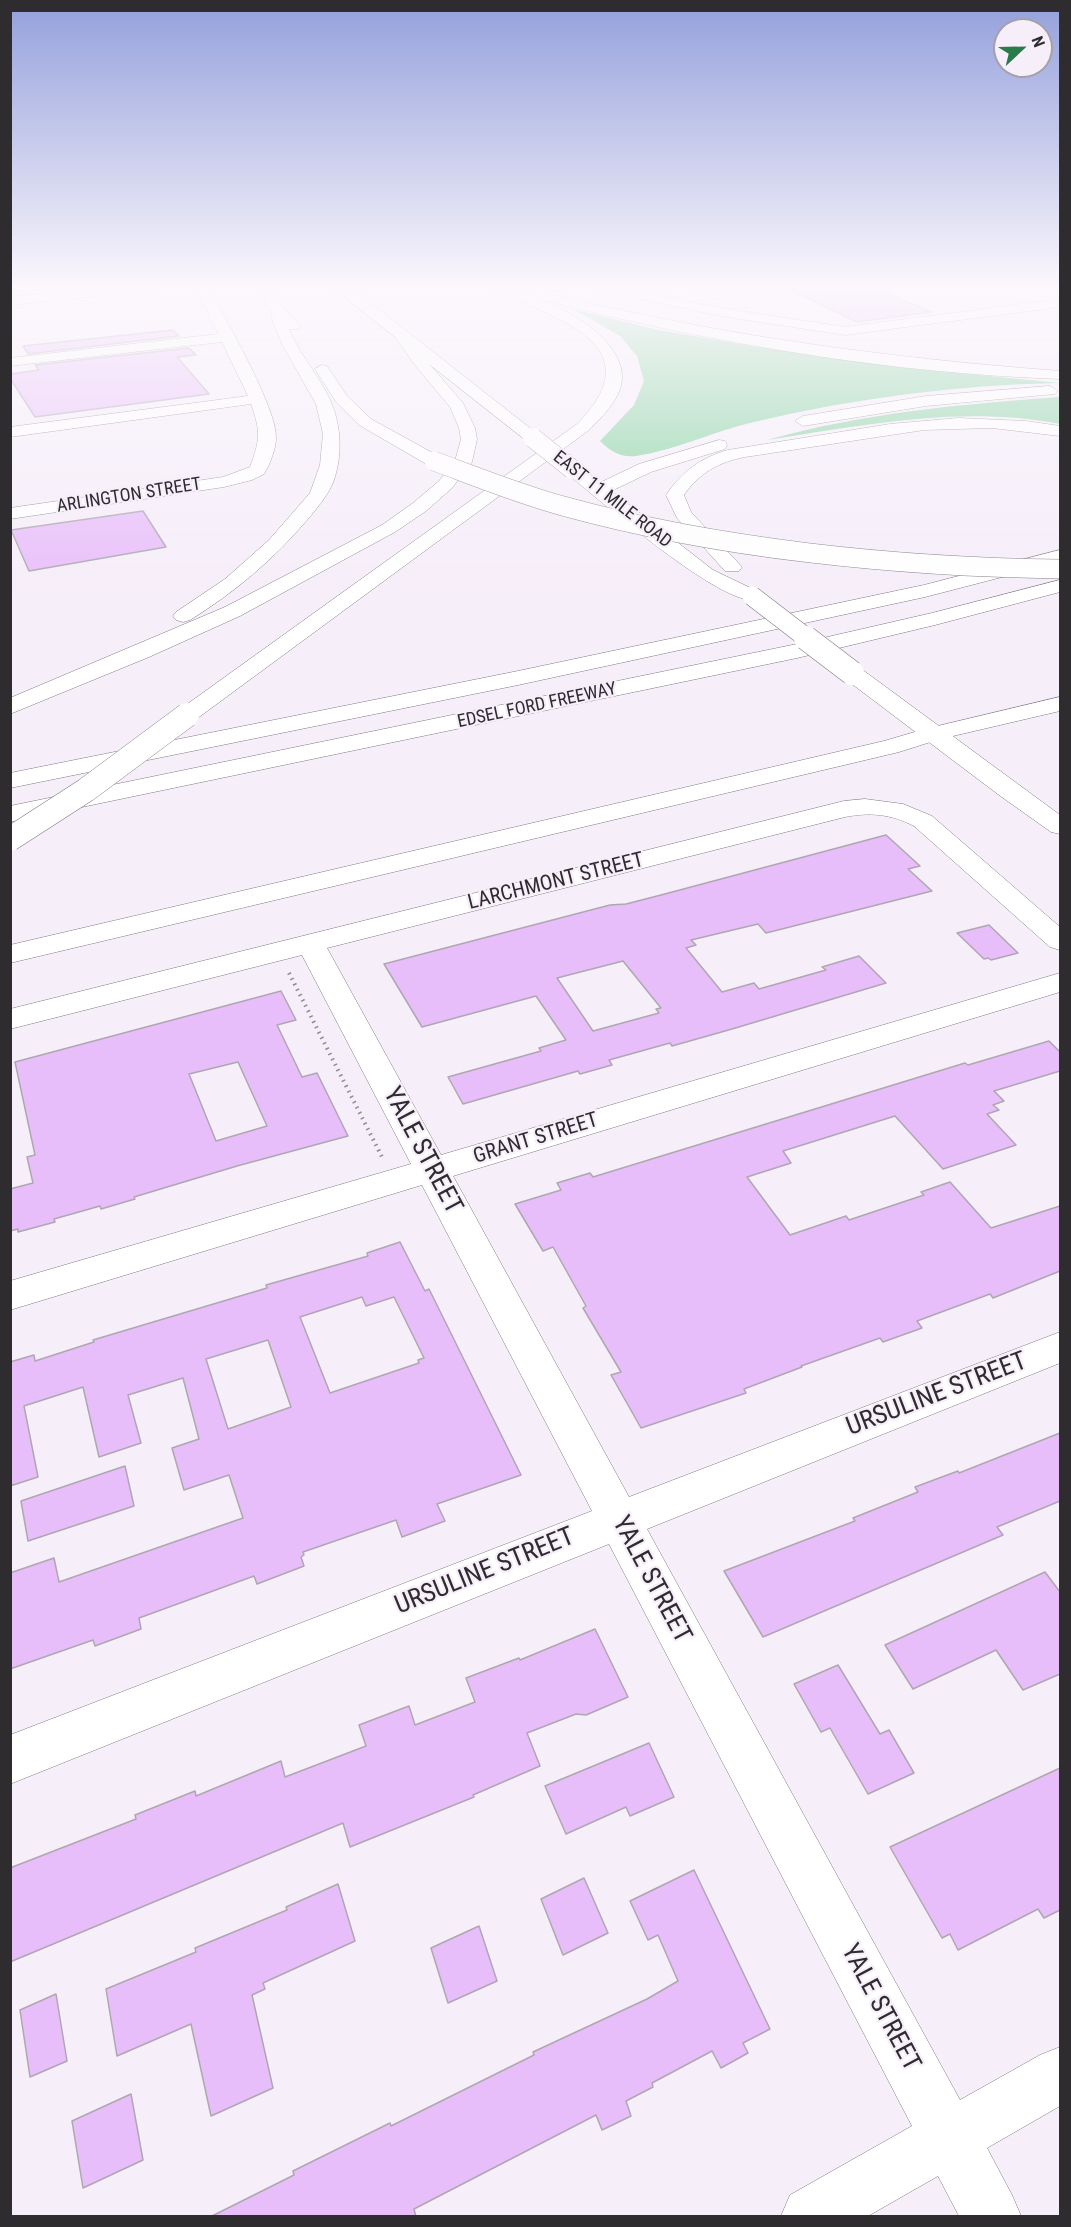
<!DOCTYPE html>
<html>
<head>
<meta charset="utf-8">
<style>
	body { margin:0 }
	#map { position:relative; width:1071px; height:2227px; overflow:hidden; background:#f6eef9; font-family:"Roboto Condensed",sans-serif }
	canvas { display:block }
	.frame { position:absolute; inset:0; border:12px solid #2f2c30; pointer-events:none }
	.north { position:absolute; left:993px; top:18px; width:60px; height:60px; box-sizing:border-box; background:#f6eef9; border:2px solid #a6a0a9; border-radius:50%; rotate:68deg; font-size:16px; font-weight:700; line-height:24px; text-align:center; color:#2f2c30 }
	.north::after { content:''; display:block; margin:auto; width:21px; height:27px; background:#297b4c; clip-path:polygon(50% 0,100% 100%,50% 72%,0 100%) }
</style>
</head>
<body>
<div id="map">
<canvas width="1071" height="2227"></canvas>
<div class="frame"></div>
<div class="north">N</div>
</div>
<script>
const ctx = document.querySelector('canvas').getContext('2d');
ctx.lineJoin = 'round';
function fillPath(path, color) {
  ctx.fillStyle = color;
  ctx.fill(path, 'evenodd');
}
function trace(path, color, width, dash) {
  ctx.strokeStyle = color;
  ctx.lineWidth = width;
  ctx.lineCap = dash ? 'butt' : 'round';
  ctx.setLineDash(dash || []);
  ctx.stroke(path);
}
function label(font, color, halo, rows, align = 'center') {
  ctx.font = font + ' "Roboto Condensed",sans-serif';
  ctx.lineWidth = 4.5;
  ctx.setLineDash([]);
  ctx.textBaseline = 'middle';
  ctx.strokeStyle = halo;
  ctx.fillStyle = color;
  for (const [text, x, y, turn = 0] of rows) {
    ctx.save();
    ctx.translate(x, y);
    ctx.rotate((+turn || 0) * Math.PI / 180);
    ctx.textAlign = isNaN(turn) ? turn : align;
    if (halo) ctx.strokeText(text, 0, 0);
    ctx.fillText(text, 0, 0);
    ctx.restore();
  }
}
fillPath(new Path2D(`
	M573,309L654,329L751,346L908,368L1060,383C957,385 855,398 754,422C714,431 676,450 636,456C621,458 610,451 600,441L634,405L644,381L637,356L620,336Z
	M1060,397V424C962,405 865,425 767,440C863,413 961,404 1060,397Z`), '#85d29f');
const building = new Path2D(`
	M796,285H869L931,312L857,322L790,290Z
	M173,330L179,336L28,354L23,346Z
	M189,348L196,355L177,357L209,394L35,417L10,378V374L39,370L35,365Z
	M143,511L166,547L29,571L11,530Z
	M886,835L920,866L908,869L932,891L766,933L758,924L691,940L696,945L686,948L722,992L754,983L759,989L826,970L822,967L859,956L886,983L732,1029L672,1046L670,1043L609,1060L612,1065L580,1074L578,1071L463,1104L448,1077L541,1051L539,1048L566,1040L536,996L422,1027L384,964L610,905L626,904L661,895ZM623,961L661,1008L656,1009L659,1013L593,1031L557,978Z
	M989,925L1018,953L991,960L988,958L984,959L957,933Z
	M281,991L296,1020L277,1025L302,1077L317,1073L348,1136L237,1166L134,1197L135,1199L101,1209L100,1206L54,1219L55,1222L18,1232V1229L10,1231V1189L33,1183L27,1157L35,1155L15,1062ZM238,1062L267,1126L216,1141L189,1074Z
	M1049,1041L1060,1052V1071L994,1091L1004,1101L993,1105L999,1110L987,1114L1016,1145L943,1169L895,1116L783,1151L791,1163L747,1177L790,1235L846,1216L849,1220L924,1195L921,1192L950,1182L991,1228L1060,1206V1271L993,1298L990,1294L917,1321L922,1328L883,1342L880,1338L801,1366L802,1367L744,1389L746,1393L641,1428L611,1375L621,1372L583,1308L586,1306L553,1247L543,1251L515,1204L561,1190L557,1183L590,1173L593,1177L965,1063L968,1065Z
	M400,1242L425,1291L429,1289L521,1475L437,1504L445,1521L402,1537L396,1520L303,1552L304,1555L301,1557L304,1566L257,1584L254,1576L139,1618L141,1629L95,1646L93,1640L10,1669V1573L54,1558L59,1582L243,1518L229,1475L184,1490L172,1448L199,1439L183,1378L128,1395L141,1443L99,1457L83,1387L24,1406L38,1477L10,1486V1362L34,1355L35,1361L94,1342L93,1340L267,1288L266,1285L368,1256L367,1253ZM362,1297L366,1306L394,1297L424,1358L418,1360L419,1363L330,1393L300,1317ZM268,1340L291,1407L228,1429L206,1359Z
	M1060,1433V1501L997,1527L1003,1535L763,1637L724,1571L855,1521L853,1518L918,1492L915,1487L958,1471L959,1473Z
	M125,1466L134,1506L28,1541L21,1501Z
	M1045,1572L1060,1592V1674L1023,1690L996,1650L913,1689L885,1645Z
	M595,1629L628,1697L586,1715L576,1714L527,1733L540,1766L473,1795L474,1797L350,1847L343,1823L10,1962V1868L136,1819L135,1815L195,1791L196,1796L281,1761L285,1777L366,1746L359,1725L409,1706L415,1725L475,1702L466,1678L519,1658L520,1660Z
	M838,1665L880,1734L889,1730L914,1773L868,1794L830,1728L821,1732L794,1684Z
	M649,1743L674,1797L630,1816L626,1807L566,1834L545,1786Z
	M1060,1768V1910L1044,1918L1038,1909L958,1950L950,1934L942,1938L890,1847Z
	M694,1870L770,2029L743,2043L748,2053L721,2068L712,2051L652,2083L653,2087L626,2101L631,2116L602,2130L596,2115L414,2209L416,2217H210L294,2175L293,2171L390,2123L391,2126L534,2055L533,2052L647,1999L678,1981L658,1935L648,1940L630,1901Z
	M584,1878L608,1933L563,1955L541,1899Z
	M338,1884L355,1941L263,1983L265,1989L252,1995L273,2088L211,2116L191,2024L117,2056L106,1989L196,1952L195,1948L287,1910L286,1907Z
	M479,1926L497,1981L448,2003L431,1948Z
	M56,1994L67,2061L30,2077L20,2010Z
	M131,2094L143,2160L83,2188L72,2121Z`);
fillPath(building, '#e8befa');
trace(building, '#aea7b1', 1.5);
const minor = new Path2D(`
	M124,285H167L161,289L10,305V297Z
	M195,285H207C224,317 277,407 276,438C276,448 270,465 264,474L252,480L224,487L10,519V508L223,477L250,467C260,440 261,432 251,404L10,437V427L248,396L222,342L10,366V358L218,334Z
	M589,285H613L720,308L845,327L1060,299V307L845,335L720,316L595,289Z
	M757,285H794L788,289L693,301L686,297L693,293Z
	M865,799L903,804L932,816L1060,927V950L1050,947L914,826C891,814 870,812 845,817L327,948L441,1155L1060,973V992L453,1176L629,1497L1060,1332V1363L647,1529L960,2100L1040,2055L1060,2047V2106L987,2148L1012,2195L1021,2216H959L938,2176L868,2216H781L790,2195L912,2126L609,1544L10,1784V1735L592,1511L422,1185L10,1310V1281L411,1164L302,955L10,1029V1009L844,801Z`);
const major = new Path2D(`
	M329,285H345L353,289L535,432L537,435L535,438H523Z
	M572,464L578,465L713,570L759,592L762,596L759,600C723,609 599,499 566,473L563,469L566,465Z
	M852,666L860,668L1060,815V834L1051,832L999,795L844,678L841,673L844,668Z`);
const highway = new Path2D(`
	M256,285H268L283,307L301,326L299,329H289C301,359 326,382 335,413C342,436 341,464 332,485C326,498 316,509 308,519C273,560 235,592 190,620L183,622L176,620L173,616L176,612L225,579L269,540L310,493L320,465L323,434L316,404L283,346L273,323L271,310Z
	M485,285C526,285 621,328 622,376C623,397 602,417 589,430L195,720L187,722L179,720L175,715L179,710L577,424C643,358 584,328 522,302C511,297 493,294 485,285Z
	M556,295C722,336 889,358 1060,371V379C889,373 717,344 551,302L549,299L551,296Z
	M398,327L403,328L424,358L463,403L475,428L477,439L472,462L452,488L426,511L395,532L240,616L149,657L10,714V698L225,607L382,525L413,503L439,481L455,461L461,439L459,428L450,407L414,364L391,331Z
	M322,365L327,366L347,396L371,419L440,457L443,461L440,465H428L359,425L336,402L315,369Z
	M1050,386L1058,391L1055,394L926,406L803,426L795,421L803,416L926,396Z
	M958,418L1026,421L1060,426V436L992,428L924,430L745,457C719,462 699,473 684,495L691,512L742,567L739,571H725L677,518L666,495C683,471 700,458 728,450L890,424Z
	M719,440L725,441L727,445L725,449L651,472L605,494H593L590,490L593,486L639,464Z
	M1060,550V562L925,597L518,685L10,788V773L518,671L924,585Z
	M1060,580V592L935,625L797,658L10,822V806L797,644L932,613Z
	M1060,697V711L940,739L899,752L10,963V945L884,741L925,729Z`);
trace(minor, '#817a84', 1);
trace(major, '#817a84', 1);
trace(highway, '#817a84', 1);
trace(new Path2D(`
	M289,973L382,1157`), '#908b92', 4, [1.5, 4.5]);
fillPath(minor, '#fff');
fillPath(major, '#fff');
fillPath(highway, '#fff');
const majorBridgeFar2 = new Path2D(`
	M529,435L535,440`);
const majorBridgeFar1 = new Path2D(`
	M533,438L572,469
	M752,596L808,639`);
const majorBridge = new Path2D(`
	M806,638L852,673`);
const highwayBridgeFar1 = new Path2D(`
	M434,461C477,477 519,494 563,506C718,549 899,567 1060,569`);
const highwayBridge = new Path2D(`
	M10,839L86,790L187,715`);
trace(majorBridgeFar2, '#817a84', 15, []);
trace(majorBridgeFar1, '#817a84', 20, []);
trace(majorBridge, '#817a84', 25, []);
trace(highwayBridgeFar1, '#817a84', 20, []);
trace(highwayBridge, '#817a84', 25, []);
trace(majorBridgeFar2, '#fff', 14);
trace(majorBridgeFar1, '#fff', 19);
trace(majorBridge, '#fff', 24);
trace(highwayBridgeFar1, '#fff', 19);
trace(highwayBridge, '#fff', 24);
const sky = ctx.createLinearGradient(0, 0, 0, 597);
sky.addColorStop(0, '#94a0dc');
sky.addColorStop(0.48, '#fbf7fc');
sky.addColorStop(1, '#fbf7fc00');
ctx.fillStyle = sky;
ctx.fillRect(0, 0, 1071, 597);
label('18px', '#2f2c30', '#f6eef9', [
	["ARLINGTON STREET",129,496,-9],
	["EAST 11 MILE ROAD",612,500,38],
	["EDSEL FORD FREEWAY",537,706,-12]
]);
label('21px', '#2f2c30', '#f6eef9', [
	["LARCHMONT STREET",556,882,-14],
	["GRANT STREET",536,1139,-17]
]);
label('26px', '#2f2c30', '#f6eef9', [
	["YALE STREET",422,1151,62],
	["URSULINE STREET",937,1395,-21],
	["URSULINE STREET",485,1572,-22],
	["YALE STREET",651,1580,62],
	["YALE STREET",880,2008,62]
]);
</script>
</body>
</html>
